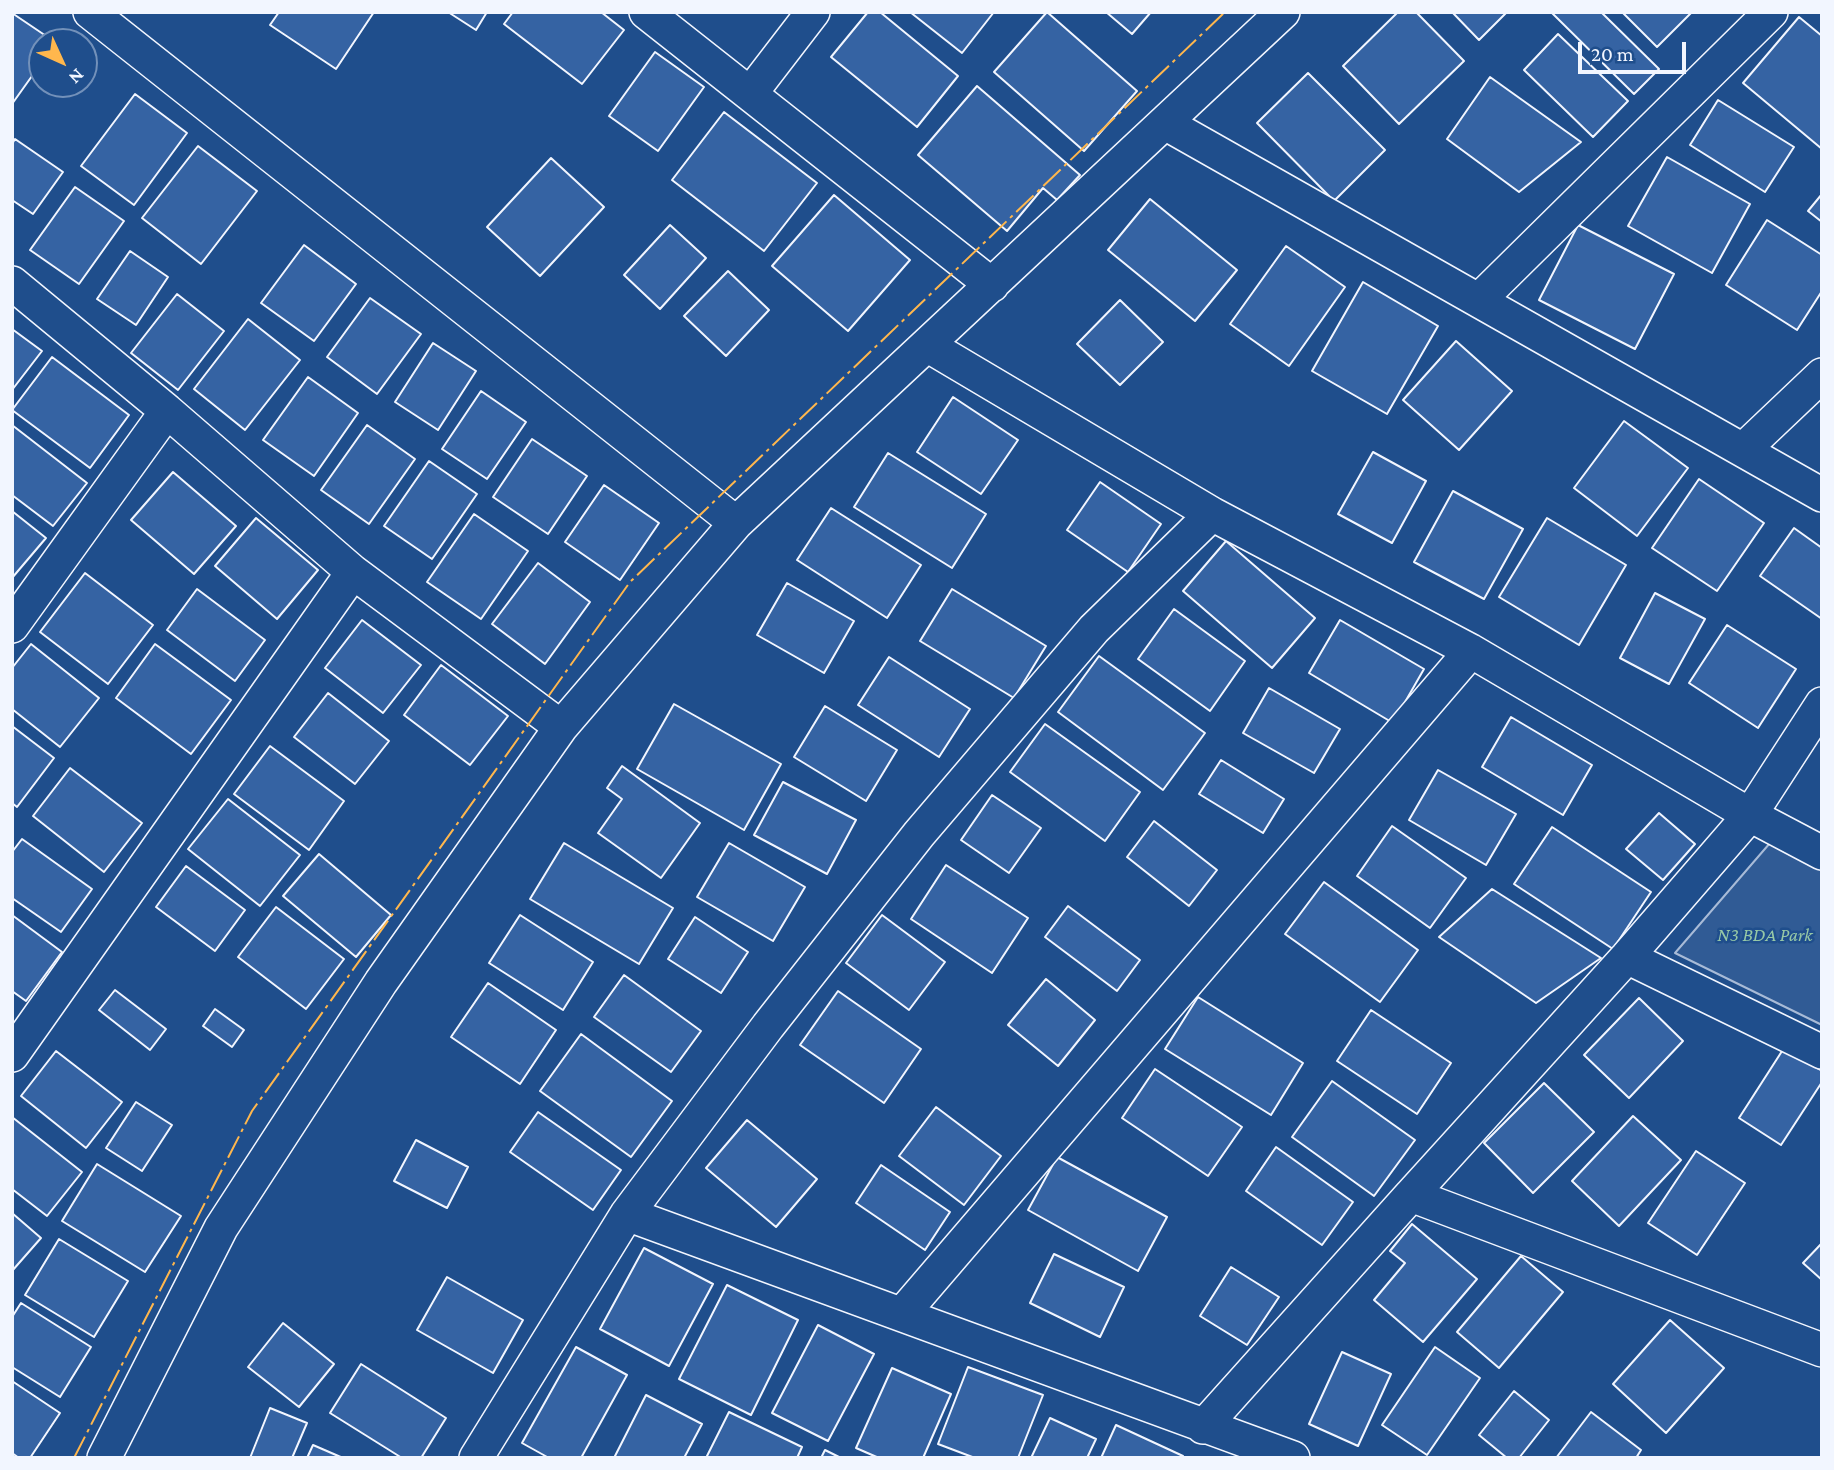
<!DOCTYPE html>
<html>
<head>
<meta charset="utf-8">
<style>
	body { margin:0 }
	#map { position:relative; width:1834px; height:1470px; overflow:hidden; background:#1f4e8c; font-family:"Crimson Pro",serif }
	canvas { display:block }
	.frame { position:absolute; inset:0; border:14px solid #f2f6ff; pointer-events:none }
	.north { position:absolute; left:28px; top:28px; width:70px; height:70px; box-sizing:border-box; background:#1f4e8c; border:2px solid #7391ba; border-radius:50%; rotate:135deg; font-size:19px; font-weight:700; line-height:28px; text-align:center; color:#f2f6ff }
	.north::after { content:''; display:block; margin:auto; width:24px; height:32px; background:#ffb74d; clip-path:polygon(50% 0,100% 100%,50% 72%,0 100%) }
	.scale { position:absolute; left:1578px; top:42px; width:108px; height:32px; box-sizing:border-box; border:4px solid #f2f6ff; border-top:0; padding-left:9px; font-size:21px; line-height:24px; white-space:nowrap; color:#f2f6ff; -webkit-text-stroke:5px #1f4e8c; paint-order:stroke }
</style>
</head>
<body>
<div id="map">
<canvas width="1834" height="1470"></canvas>
<div class="frame"></div>
<div class="north">N</div>
<div class="scale">20 m</div>
</div>
<script>
const ctx = document.querySelector('canvas').getContext('2d');
ctx.lineJoin = 'round';
function fillPath(path, color) {
  ctx.fillStyle = color;
  ctx.fill(path, 'evenodd');
}
function trace(path, color, width, dash) {
  ctx.strokeStyle = color;
  ctx.lineWidth = width;
  ctx.lineCap = dash ? 'butt' : 'round';
  ctx.setLineDash(dash || []);
  ctx.stroke(path);
}
function label(font, color, halo, rows, align = 'center') {
  ctx.font = font + ' "Crimson Pro",serif';
  ctx.lineWidth = 5;
  ctx.setLineDash([]);
  ctx.textBaseline = 'middle';
  ctx.strokeStyle = halo;
  ctx.fillStyle = color;
  for (const [text, x, y, turn = 0] of rows) {
    ctx.save();
    ctx.translate(x, y);
    ctx.rotate((+turn || 0) * Math.PI / 180);
    ctx.textAlign = isNaN(turn) ? turn : align;
    if (halo) ctx.strokeText(text, 0, 0);
    ctx.fillText(text, 0, 0);
    ctx.restore();
  }
}
const green = new Path2D(`
	M1770,843L1822,870V1025L1675,953Z`);
fillPath(green, '#305b95');
trace(green, '#a8bbd7', 2);
const building = new Path2D(`
	M279,12H374L336,69L270,25Z
	M448,12H487L476,30Z
	M513,12H601L624,30L582,84L504,24Z
	M868,12H880L958,76L917,127L831,57Z
	M910,12H994L962,53Z
	M1047,12L1137,91L1084,151L994,72Z
	M1106,12H1151L1132,34Z
	M1398,12H1416L1464,61L1399,124L1343,66Z
	M1452,12H1507L1479,40Z
	M1551,12H1601L1659,69L1634,94Z
	M1622,12H1692L1657,47Z
	M12,13L55,42H42V62L12,104Z
	M1799,17L1822,36V149L1743,83Z
	M1558,34L1628,101L1593,137L1524,70Z
	M655,52L704,87L658,151L609,116Z
	M1308,73L1385,150L1334,201L1257,123Z
	M1490,77L1581,142L1519,192L1447,139Z
	M977,86L1080,175L1057,200L1043,188L1007,231L918,155Z
	M135,94L187,133L134,205L81,166Z
	M1718,100L1794,147L1765,192L1690,145Z
	M724,112L817,183L764,251L672,180Z
	M15,139L63,172L33,214L12,200V144Z
	M198,146L257,191L201,264L142,218Z
	M1667,157L1750,204L1712,273L1628,226Z
	M551,158L604,207L540,276L487,227Z
	M75,187L124,221L79,284L30,250Z
	M1822,194V222L1808,211Z
	M834,195L910,260L848,331L772,266Z
	M1150,199L1237,270L1195,321L1108,250Z
	M1767,220L1822,255V291L1797,330L1726,285Z
	M670,225L706,258L660,309L624,275Z
	M1578,225L1674,274L1635,349L1539,300Z
	M304,245L356,284L314,341L261,303Z
	M1286,246L1345,287L1289,366L1230,324Z
	M130,251L168,277L136,325L97,299Z
	M728,271L769,310L726,356L684,316Z
	M1363,282L1438,326L1387,414L1312,371Z
	M177,294L224,331L178,390L131,353Z
	M370,298L421,334L377,394L327,357Z
	M1120,300L1163,342L1120,385L1077,344Z
	M248,319L300,360L245,430L194,389Z
	M12,329L42,351L12,390Z
	M1456,341L1512,391L1459,450L1403,400Z
	M433,343L476,371L438,430L395,402Z
	M52,357L129,415L90,468L12,410Z
	M308,377L358,413L314,476L263,440Z
	M481,391L526,422L487,479L442,449Z
	M953,397L1018,440L981,494L917,452Z
	M1624,421L1688,468L1637,536L1574,488Z
	M12,425L87,483L53,526L12,495Z
	M367,425L415,459L369,524L321,490Z
	M532,439L587,476L548,534L493,497Z
	M1373,452L1426,481L1392,543L1338,514Z
	M888,453L986,514L952,568L854,507Z
	M429,461L477,494L432,559L384,526Z
	M173,472L236,526L194,574L131,520Z
	M1699,479L1764,523L1717,591L1652,548Z
	M1100,482L1161,524L1128,572L1067,530Z
	M604,485L659,523L620,580L565,542Z
	M1453,491L1523,529L1484,599L1414,562Z
	M831,508L921,565L887,618L797,560Z
	M12,511L46,538L12,578Z
	M474,514L528,551L481,619L427,582Z
	M256,518L318,570L277,619L215,566Z
	M1547,518L1626,565L1579,645L1499,597Z
	M1794,528L1822,548V619L1760,576Z
	M1226,541L1315,618L1272,668L1183,591Z
	M538,563L590,602L545,664L492,624Z
	M85,573L153,625L108,684L40,632Z
	M787,583L854,621L824,673L757,635Z
	M197,589L265,640L235,681L167,630Z
	M952,589L1046,646L1014,698L920,641Z
	M1655,593L1705,619L1669,684L1620,658Z
	M1174,609L1245,661L1210,711L1138,659Z
	M362,620L421,665L383,713L325,668Z
	M1340,620L1424,669L1393,723L1309,673Z
	M1727,625L1796,669L1758,728L1689,683Z
	M31,644L99,698L60,747L12,709V668Z
	M155,644L231,700L191,754L116,698Z
	M1099,656L1205,733L1163,790L1058,712Z
	M889,657L970,709L939,757L858,705Z
	M441,665L508,716L470,765L404,715Z
	M1269,688L1340,729L1314,773L1243,733Z
	M328,693L389,741L355,784L294,737Z
	M674,704L781,764L744,830L637,769Z
	M825,706L897,750L866,801L794,757Z
	M1511,717L1592,765L1563,815L1482,767Z
	M1045,724L1140,792L1105,841L1010,772Z
	M12,726L54,758L17,807L12,803Z
	M270,746L344,801L309,850L234,794Z
	M1221,760L1284,799L1263,833L1199,794Z
	M622,766L700,823L661,878L598,833L622,799L607,788Z
	M70,768L142,823L104,872L33,816Z
	M1438,770L1516,814L1486,865L1409,820Z
	M783,782L856,820L827,874L754,835Z
	M992,795L1041,828L1009,873L961,840Z
	M228,799L300,855L260,906L188,849Z
	M1659,813L1695,844L1663,880L1626,849Z
	M1154,821L1217,870L1189,906L1127,857Z
	M1392,826L1466,878L1430,928L1357,876Z
	M1552,827L1651,892L1613,949L1514,884Z
	M22,839L92,889L61,932L12,898V852Z
	M564,843L673,908L639,964L530,899Z
	M729,843L805,887L773,941L697,897Z
	M319,854L391,915L356,957L283,896Z
	M946,865L1028,918L992,973L911,919Z
	M186,866L245,910L215,951L156,907Z
	M1324,882L1418,950L1380,1002L1285,934Z
	M1492,889L1601,958L1536,1003L1439,937Z
	M1068,906L1140,960L1117,991L1045,937Z
	M276,907L344,959L306,1009L238,957Z
	M12,915L62,952L26,1001L12,991Z
	M520,915L593,962L563,1010L489,963Z
	M882,915L945,962L909,1010L846,963Z
	M695,917L748,952L721,993L668,959Z
	M624,975L701,1031L671,1072L594,1017Z
	M1046,979L1095,1020L1058,1066L1008,1025Z
	M488,983L556,1030L520,1084L451,1037Z
	M115,990L166,1029L150,1050L99,1010Z
	M838,991L921,1049L884,1103L800,1045Z
	M1198,997L1303,1063L1271,1115L1165,1049Z
	M1639,998L1683,1041L1629,1098L1584,1055Z
	M215,1009L244,1030L232,1047L203,1026Z
	M1371,1010L1451,1063L1417,1114L1337,1061Z
	M581,1034L672,1101L631,1157L540,1091Z
	M1784,1048L1822,1071V1082L1781,1145L1739,1118Z
	M56,1051L122,1102L86,1148L21,1096Z
	M1155,1069L1242,1127L1208,1176L1122,1118Z
	M1332,1081L1415,1140L1374,1196L1292,1137Z
	M1544,1083L1594,1132L1533,1193L1484,1143Z
	M136,1102L172,1125L142,1171L106,1148Z
	M936,1107L1001,1156L964,1205L899,1156Z
	M538,1112L621,1170L593,1210L510,1152Z
	M1633,1116L1681,1160L1619,1226L1572,1181Z
	M12,1117L82,1172L47,1216L12,1189Z
	M747,1120L817,1179L776,1227L706,1168Z
	M416,1140L468,1167L447,1208L394,1181Z
	M1276,1147L1353,1202L1322,1245L1246,1191Z
	M1696,1151L1745,1183L1697,1255L1648,1223Z
	M1057,1157L1167,1217L1138,1271L1028,1210Z
	M97,1164L181,1216L145,1272L62,1221Z
	M881,1165L950,1212L925,1250L856,1203Z
	M12,1213L41,1238L12,1271Z
	M1412,1224L1477,1279L1423,1342L1374,1300L1405,1263L1390,1251Z
	M59,1239L128,1281L94,1337L25,1295Z
	M1822,1243V1280L1803,1263Z
	M644,1248L713,1284L669,1366L600,1329Z
	M1054,1254L1124,1287L1100,1337L1030,1303Z
	M1521,1256L1563,1292L1499,1368L1457,1332Z
	M1231,1267L1279,1297L1247,1345L1200,1316Z
	M447,1277L523,1320L493,1373L417,1330Z
	M727,1285L798,1320L751,1415L679,1379Z
	M21,1303L91,1347L60,1397L12,1367V1317Z
	M1670,1320L1724,1368L1666,1433L1613,1384Z
	M283,1323L334,1364L299,1407L248,1367Z
	M818,1325L874,1354L828,1441L772,1413Z
	M576,1347L627,1375L581,1458H549L522,1443Z
	M1435,1347L1480,1378L1427,1455L1382,1425Z
	M1342,1352L1391,1374L1358,1446L1309,1424Z
	M361,1364L446,1418L421,1458H402L330,1413Z
	M968,1367L1043,1395L1018,1458H975L938,1444Z
	M892,1368L951,1394L923,1458H879L856,1448Z
	M12,1381L60,1413L30,1458H19L12,1453Z
	M1514,1391L1549,1420L1519,1458H1507L1479,1435Z
	M646,1395L702,1424L684,1458H614Z
	M270,1408L307,1423L292,1458H250Z
	M729,1412L802,1447L797,1458H706Z
	M1591,1412L1641,1450L1636,1458H1556Z
	M1050,1418L1096,1439L1087,1458H1031Z
	M1116,1425L1183,1456L1182,1458H1101Z
	M313,1445L343,1458H307Z
	M825,1450L841,1458H821Z`);
fillPath(building, '#3563a3');
trace(building, '#f2f6ff', 2);
const minor = new Path2D(`
	M90,12L736,523
	M646,12L992,285
	M750,94L813,12
	M1165,123L1822,495
	M12,283L167,411L353,572L561,727
	M1479,300L1771,12
	M1743,450L1822,375
	M1212,514L1471,651L1750,815L1822,853
	M12,626L167,411
	M1822,704L1750,815L1627,957L1411,1195L1822,1350
	M1627,957L1822,1052
	M12,1055L353,572
	M627,1214L1293,1458
	M903,1313L1471,651
	M1203,1427L1411,1195
	M104,1458L221,1228L381,982L561,727L736,523L1283,12
	M476,1458L627,1214L768,1026L919,834L1094,629L1212,514L927,345`);
trace(minor, '#f2f6ff', 36);
trace(minor, '#1f4e8c', 33);
trace(new Path2D(`
	M74,1458L252,1111L630,582L1225,12`), '#ffb74d', 2, [24, 5, 3.5, 5]);
label('italic 19px', '#97c8a6', '#1f4e8c', [
	["N3 BDA Park",1765,935]
]);
</script>
</body>
</html>
